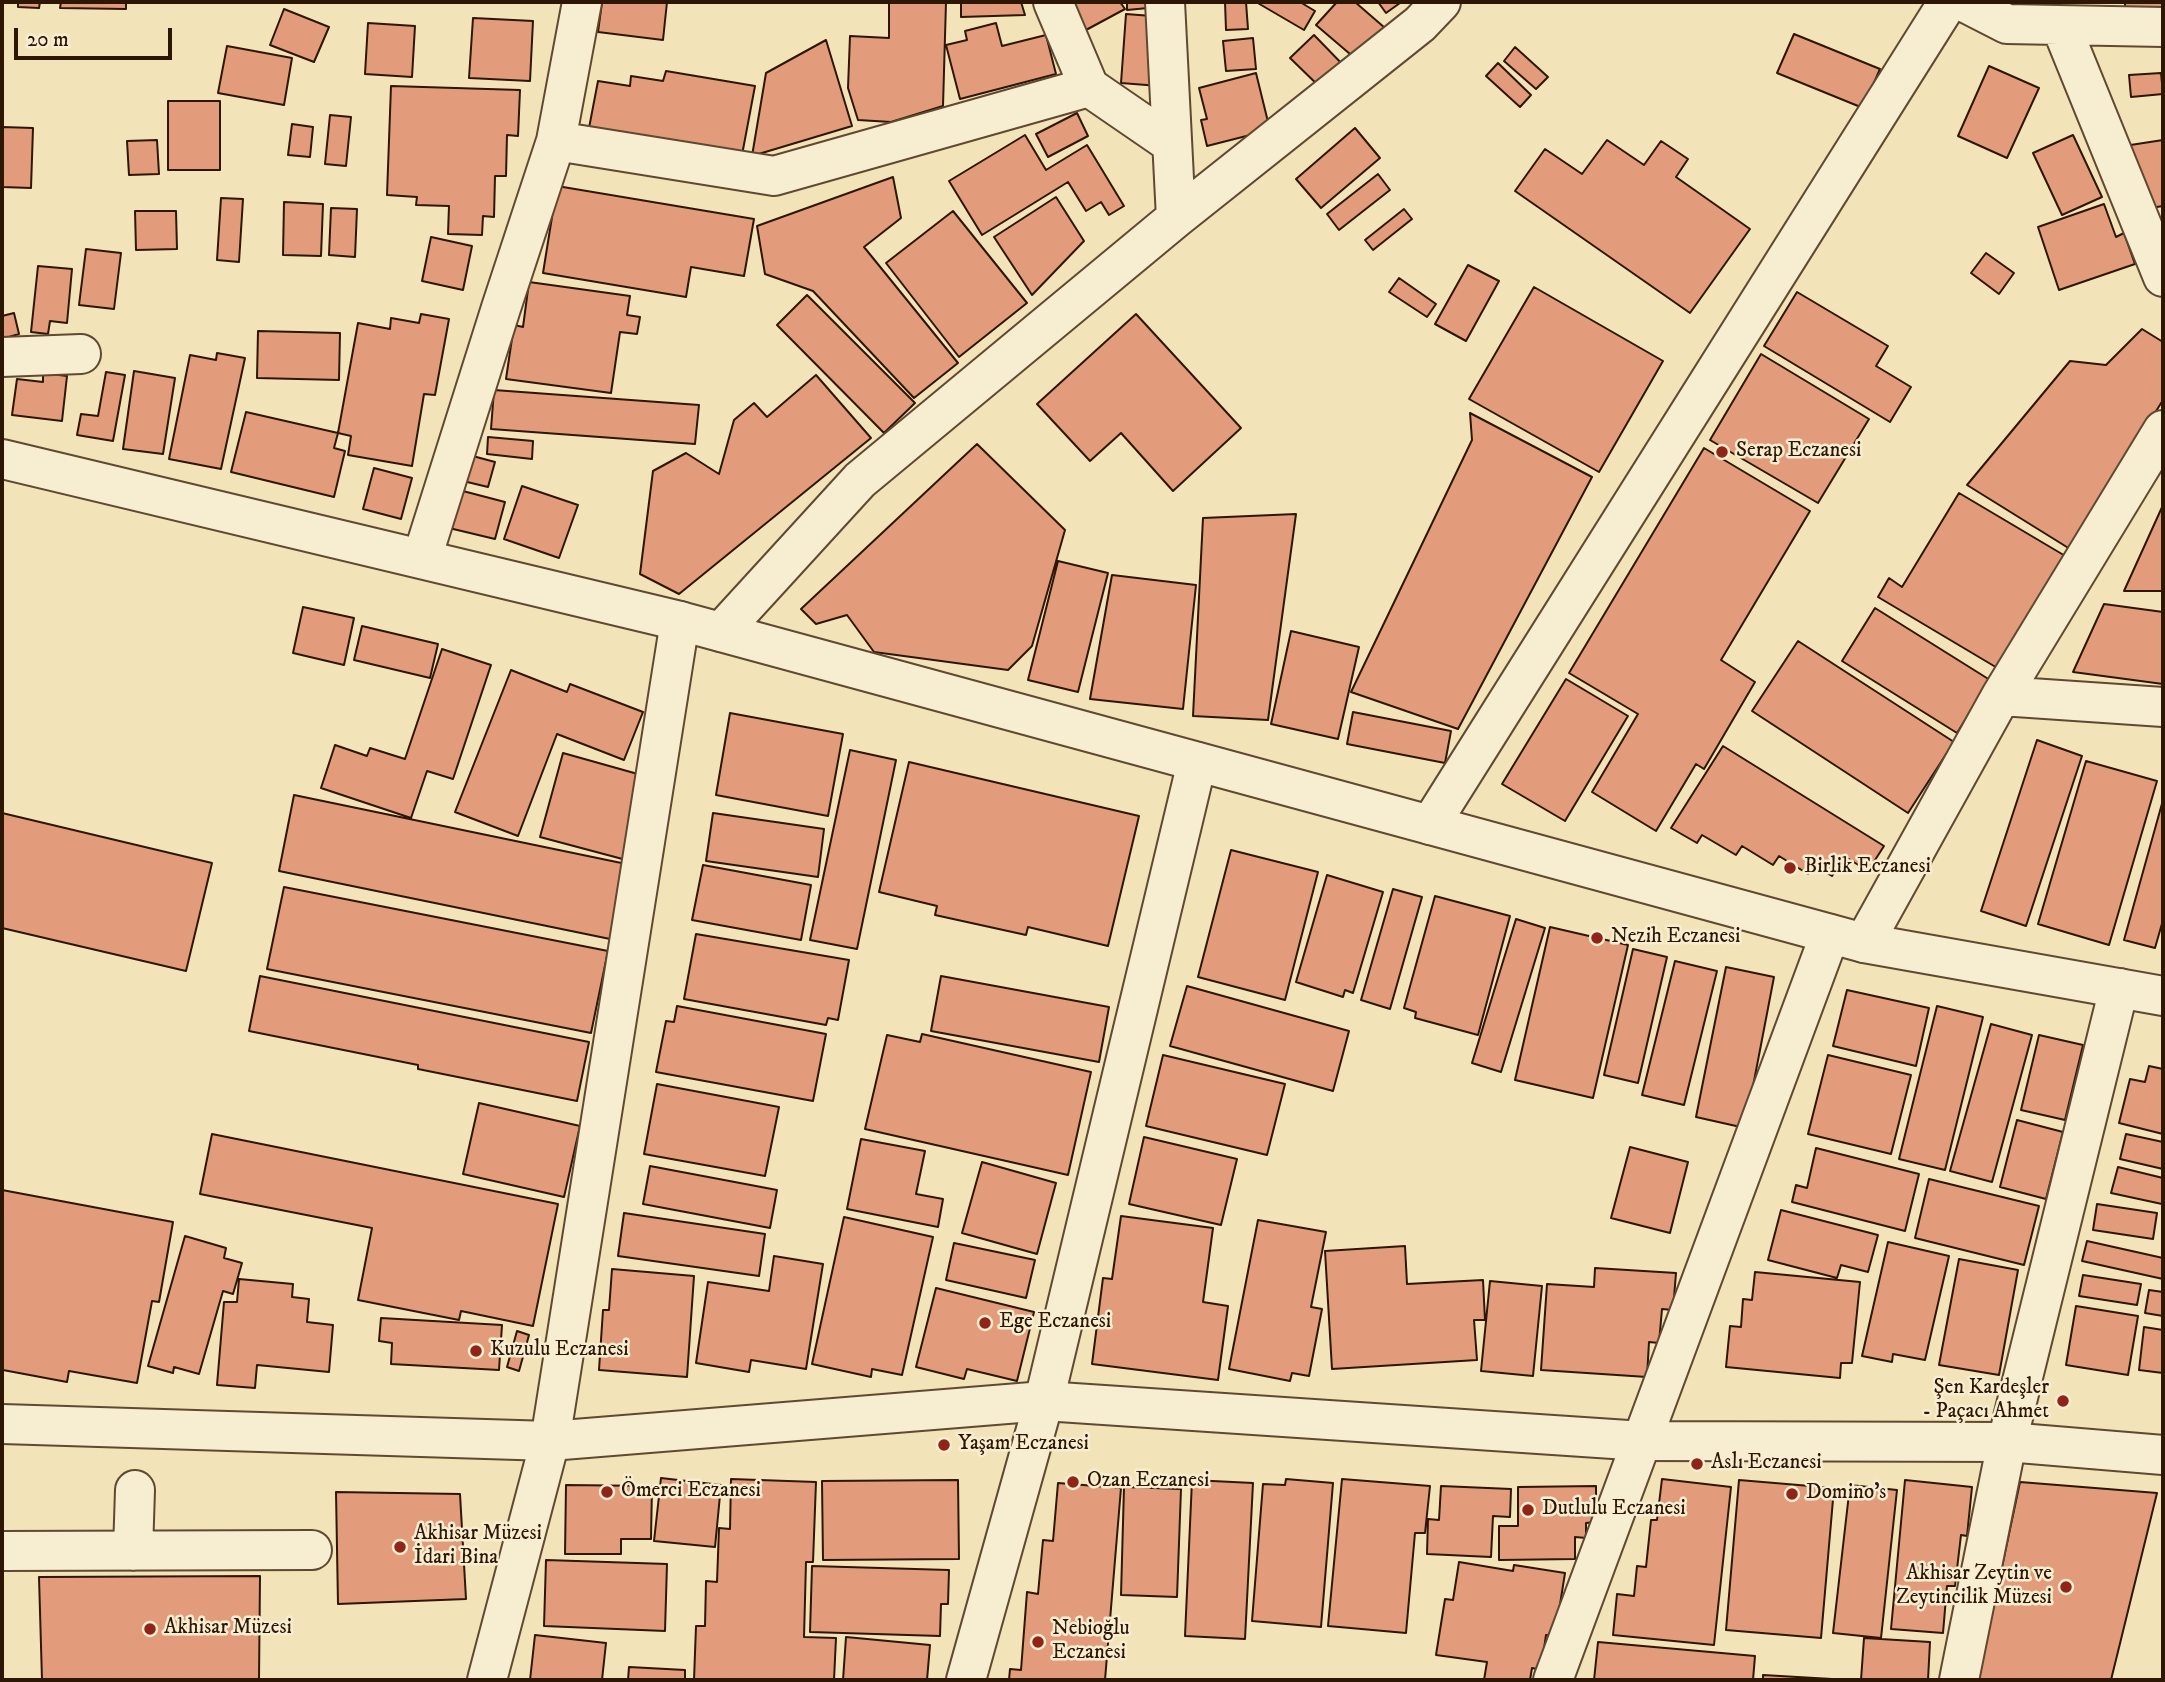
<!DOCTYPE html>
<html>
<head>
<meta charset="utf-8">
<style>
	body { margin:0 }
	#map { position:relative; width:2165px; height:1682px; overflow:hidden; background:#f2e3b8; font-family:"IM FELL DW Pica",serif }
	canvas { display:block }
	.frame { position:absolute; inset:0; border:4px solid #2e1604; pointer-events:none }
	.scale { position:absolute; left:14px; top:28px; width:158px; height:32px; box-sizing:border-box; border:4px solid #2e1604; border-top:0; padding-left:9px; font-size:21px; line-height:24px; white-space:nowrap; color:#2e1604; -webkit-text-stroke:5px #f7edd1; paint-order:stroke }
</style>
</head>
<body>
<div id="map">
<canvas width="2165" height="1682"></canvas>
<div class="frame"></div>
<div class="scale">20 m</div>
</div>
<script>
const ctx = document.querySelector('canvas').getContext('2d');
ctx.lineJoin = 'round';
function fillPath(path, color) {
  ctx.fillStyle = color;
  ctx.fill(path, 'evenodd');
}
function trace(path, color, width, dash) {
  ctx.strokeStyle = color;
  ctx.lineWidth = width;
  ctx.lineCap = dash ? 'butt' : 'round';
  ctx.setLineDash(dash || []);
  ctx.stroke(path);
}
function label(font, color, halo, rows, align = 'center') {
  ctx.font = font + ' "IM FELL DW Pica",serif';
  ctx.lineWidth = 5;
  ctx.setLineDash([]);
  ctx.textBaseline = 'middle';
  ctx.strokeStyle = halo;
  ctx.fillStyle = color;
  for (const [text, x, y, turn = 0] of rows) {
    ctx.save();
    ctx.translate(x, y);
    ctx.rotate((+turn || 0) * Math.PI / 180);
    ctx.textAlign = isNaN(turn) ? turn : align;
    if (halo) ctx.strokeText(text, 0, 0);
    ctx.fillText(text, 0, 0);
    ctx.restore();
  }
}
const building = new Path2D(`
	M18,2H40L39,8L18,7Z
	M61,2H126V9L60,8Z
	M602,2H667L663,40L598,32Z
	M889,2H946L943,106L891,122L858,120L848,88L850,36L889,38Z
	M961,2H1021L1025,15L961,17Z
	M1071,2H1120L1125,9L1086,30Z
	M1127,2H1148V8L1127,10Z
	M1225,2H1246L1248,29L1226,30Z
	M1256,2H1300L1315,11L1304,30Z
	M1337,2H1355L1385,28L1357,60L1316,25Z
	M1378,2H1399L1400,3L1386,13Z
	M2125,2H2163V9H2125Z
	M284,9L329,27L314,62L270,45Z
	M1126,14L1165,17L1159,86L1121,83Z
	M473,18L533,21L530,81L469,78Z
	M368,23L415,26L412,77L365,74Z
	M996,23L1002,46L1046,35L1056,74L960,99L946,45L967,40L965,31Z
	M1794,34L1880,69L1863,108L1777,73Z
	M1314,35L1347,69L1324,91L1290,58Z
	M1253,38L1256,69L1226,71L1223,41Z
	M826,40L852,126L752,156L766,73Z
	M227,46L292,58L284,105L218,93Z
	M1515,47L1548,77L1536,89L1504,61Z
	M1498,63L1531,95L1520,107L1486,76Z
	M1989,66L2039,88L2007,158L1958,136Z
	M666,71L755,86L742,155L589,128L598,81L630,86L631,76L663,81Z
	M1256,73L1270,130L1207,146L1201,120L1207,119L1199,88Z
	M2161,73L2163,94L2131,97L2129,75Z
	M391,86L520,90L518,136L507,135L506,176H495L494,217L483,216L482,235L448,234L449,206L416,205L417,197L387,195Z
	M168,101H220V170H168Z
	M1077,113L1088,136L1048,157L1036,134Z
	M330,115L351,117L346,166L325,164Z
	M292,124L313,127L310,157L288,155Z
	M2,127L33,128L31,188L2,187Z
	M1355,128L1380,158L1321,208L1296,179Z
	M1025,135L1046,170L1087,145L1124,206L1109,215L1101,202L1086,211L1068,182L982,235L949,181Z
	M2073,135L2102,197L2062,215L2033,153Z
	M157,140L159,174L129,175L127,141Z
	M1607,140L1644,165L1661,141L1688,159L1676,177L1750,229L1690,313L1515,191L1545,149L1582,174Z
	M2163,140V206L2144,209L2124,146Z
	M1378,174L1390,190L1339,230L1327,214Z
	M893,177L901,218L864,247L958,363L914,398L813,291L765,274L757,226Z
	M557,186L754,219L744,276L691,267L686,297L543,273Z
	M1056,197L1084,241L1032,295L994,237Z
	M221,198L243,199L239,262L217,260Z
	M284,202L323,204L321,256L283,255Z
	M2104,204L2116,237L2124,233L2135,264L2059,290L2038,227Z
	M331,208L357,209L355,257L329,255Z
	M1404,209L1412,219L1373,250L1365,240Z
	M135,211H176L177,249L136,250Z
	M953,211L1027,303L959,357L886,263Z
	M431,237L472,246L463,290L422,281Z
	M86,249L121,253L114,309L79,305Z
	M1986,253L2014,273L1999,294L1971,273Z
	M1468,265L1499,281L1466,341L1435,324Z
	M38,266L72,269L67,323L50,321L48,334L31,332Z
	M1399,278L1436,304L1427,317L1389,292Z
	M529,282L630,296L627,315L640,317L637,334L620,332L611,393L506,379L514,325L523,327Z
	M1534,287L1663,361L1599,472L1469,399Z
	M1797,292L1888,346L1876,366L1911,387L1890,422L1764,346Z
	M807,295L915,403L884,433L777,325Z
	M14,313L19,334L2,339V316Z
	M421,314L449,319L435,395L424,394L412,466L348,455L351,436L338,433L358,323L390,329L391,318L419,323Z
	M1136,314L1241,428L1173,491L1121,433L1090,461L1037,404Z
	M2142,329L2163,342V400L2070,549L1967,485L2070,361L2106,365Z
	M258,331L340,333L339,380L257,378Z
	M217,353L245,358L221,469L169,459L190,355L216,360Z
	M1761,354L1869,419L1818,503L1710,440Z
	M134,371L175,378L163,454L123,449Z
	M106,372L125,375L113,441L77,435L81,414L98,416Z
	M43,373L67,376L62,421L12,415L17,379L43,382Z
	M816,375L871,438L679,594L640,574L653,471L686,453L719,474L734,420L754,403L767,417Z
	M494,390L699,405L695,444L491,429Z
	M246,412L338,433L334,448L345,451L334,497L231,472Z
	M1470,413L1592,477L1458,729L1351,692L1472,440Z
	M488,437L533,441L532,459L487,454Z
	M977,444L1065,530L1032,646L1008,670L874,652L847,615L816,624L801,609Z
	M1704,448L1810,511L1721,660L1755,682L1704,769L1696,764L1656,831L1592,792L1638,714L1569,673Z
	M469,455L495,462L488,487L463,481Z
	M374,468L412,478L401,519L363,509Z
	M522,486L578,505L559,558L504,539Z
	M459,490L505,502L495,539L449,528Z
	M1959,493L2067,557L1999,669L1878,597L1889,578L1902,587Z
	M2163,505V591H2124Z
	M1296,514L1268,720L1193,716L1203,518Z
	M1058,561L1108,573L1078,692L1028,680Z
	M1112,575L1196,585L1183,709L1090,699Z
	M2104,604L2163,612V684L2073,672Z
	M303,607L354,618L344,665L293,653Z
	M1875,608L1990,680L1957,733L1842,661Z
	M362,626L438,644L430,678L354,660Z
	M1291,631L1359,647L1338,739L1271,724Z
	M1798,641L1954,742L1908,813L1752,711Z
	M442,649L491,665L453,779L427,771L411,818L321,788L335,745L367,756L370,748L405,759Z
	M511,670L567,692L570,684L643,712L624,760L557,734L518,836L455,812Z
	M1566,679L1628,716L1565,821L1502,784Z
	M1353,712L1451,731L1445,763L1347,744Z
	M730,713L843,734L828,816L716,795Z
	M2037,740L2082,756L2026,926L1981,911Z
	M1723,746L1884,846L1868,871L1844,856L1832,876L1813,865L1808,874L1779,856L1773,865L1742,846L1736,855L1702,835L1697,843L1671,828Z
	M850,750L896,760L857,949L810,940Z
	M563,753L652,778L630,861L540,837Z
	M2086,761L2157,781L2109,945L2038,924Z
	M909,762L1139,816L1108,946L1028,927L1026,935L935,915L937,906L879,892Z
	M294,795L631,865L615,940L279,871Z
	M2163,800V920L2155,948L2124,940Z
	M2,813L212,863L186,971L2,928Z
	M713,813L824,829L818,877L706,861Z
	M1231,850L1318,872L1285,1000L1198,977Z
	M703,865L811,885L801,940L692,920Z
	M1327,875L1383,892L1353,993L1345,990L1343,997L1296,982Z
	M284,887L608,951L591,1033L267,969Z
	M1393,889L1422,897L1390,1009L1361,1000Z
	M1435,896L1510,916L1478,1035L1415,1018L1416,1012L1404,1008Z
	M1516,919L1545,928L1501,1072L1472,1063Z
	M1550,927L1628,945L1593,1098L1515,1080Z
	M696,934L849,960L838,1020L828,1018L826,1025L684,999Z
	M1633,949L1667,957L1638,1083L1604,1075Z
	M1675,961L1717,971L1684,1105L1642,1095Z
	M1726,967L1774,977L1745,1128L1696,1117Z
	M260,976L589,1042L577,1101L418,1069V1065L249,1031Z
	M941,976L1109,1007L1099,1062L931,1031Z
	M1187,986L1349,1031L1333,1091L1170,1046Z
	M1847,990L1929,1008L1916,1066L1833,1046Z
	M677,1006L826,1034L813,1101L656,1072L666,1021L674,1022Z
	M1937,1006L1983,1017L1945,1170L1899,1159Z
	M1991,1024L2032,1035L1992,1182L1950,1171Z
	M922,1034L1091,1072L1068,1175L865,1129L887,1035L920,1042Z
	M2039,1035L2083,1045L2065,1120L2021,1110Z
	M1163,1055L1285,1084L1267,1155L1146,1126Z
	M1828,1055L1911,1075L1891,1154L1808,1134Z
	M2149,1066L2163,1069V1134L2119,1123L2130,1079L2145,1082Z
	M657,1084L779,1107L765,1176L644,1154Z
	M479,1103L580,1126L564,1197L463,1174Z
	M2017,1120L2063,1132L2046,1199L2000,1187Z
	M212,1134L558,1204L533,1326L461,1311L459,1320L358,1300L372,1228L200,1194Z
	M2126,1134L2163,1142V1169L2120,1159Z
	M1144,1137L1237,1159L1221,1225L1129,1204Z
	M861,1139L925,1151L916,1194L943,1199L938,1227L847,1209Z
	M1630,1147L1688,1162L1670,1233L1611,1218Z
	M1816,1148L1919,1174L1905,1231L1792,1202L1796,1185L1807,1188Z
	M982,1162L1056,1183L1037,1254L962,1233Z
	M650,1166L777,1190L770,1228L643,1204Z
	M2118,1167L2163,1178L2162,1204L2111,1193Z
	M1929,1179L2039,1206L2024,1265L1915,1238Z
	M2,1190L173,1222L159,1302L152,1301L137,1383L69,1371L67,1382L3,1370L2,1380Z
	M2097,1204L2157,1213L2153,1239L2093,1230Z
	M1781,1210L1878,1235L1868,1272L1841,1265L1837,1278L1768,1260Z
	M624,1213L765,1234L759,1276L618,1256Z
	M1121,1216L1213,1228L1203,1302L1228,1306L1218,1380L1092,1364L1103,1278L1112,1279Z
	M844,1217L933,1237L902,1375L872,1369L871,1377L812,1364Z
	M1258,1220L1326,1232L1311,1307L1322,1309L1309,1376L1292,1373L1290,1381L1229,1369Z
	M185,1236L226,1248L224,1258L242,1263L233,1294L223,1291L199,1374L174,1367L173,1373L148,1366Z
	M2087,1241L2163,1258V1279L2082,1261Z
	M1888,1242L1949,1256L1925,1360L1893,1354L1892,1362L1862,1356Z
	M954,1243L1035,1260L1026,1298L946,1280Z
	M1405,1246L1407,1284L1483,1280L1485,1320H1474L1477,1360L1332,1369L1325,1251Z
	M774,1256L823,1264L806,1369L751,1360L749,1372L696,1363L708,1282L769,1291Z
	M1959,1259L2018,1270L1999,1375L1939,1365Z
	M1595,1268L1676,1273L1673,1310L1662,1309L1659,1343L1649,1342L1647,1377L1541,1370L1547,1284L1594,1287Z
	M612,1269L694,1276L687,1377L599,1370L603,1310H609Z
	M1755,1272L1860,1282L1852,1363H1841L1840,1378L1726,1367L1730,1326L1741,1327L1743,1299L1752,1300Z
	M2083,1275L2141,1284L2137,1305L2079,1296Z
	M239,1279L293,1284L292,1297L309,1299L307,1322L333,1325L329,1372L257,1365L255,1388L217,1385L224,1302H237Z
	M1490,1281L1542,1286L1533,1376L1481,1371Z
	M936,1288L1034,1312L1017,1381L967,1369L964,1379L916,1367Z
	M2149,1290L2163,1292V1316L2145,1313Z
	M2076,1306L2138,1316L2128,1375L2066,1365Z
	M381,1318L502,1325L499,1370L391,1364L392,1343L379,1341Z
	M2144,1327L2163,1330V1373L2139,1370Z
	M517,1331L529,1335L519,1371L507,1367Z
	M661,1478L721,1485L715,1547L654,1541Z
	M731,1479L816,1482L813,1562H806L804,1637L836,1638L834,1680H694L696,1626H705L706,1581L717,1582L719,1528L730,1529Z
	M1286,1479L1333,1483L1321,1627L1252,1621L1263,1484L1285,1485Z
	M1342,1479L1430,1486L1425,1533H1415L1406,1633L1328,1626Z
	M1662,1479L1731,1487L1714,1645L1613,1635L1617,1594L1634,1596L1637,1566L1646,1567L1651,1520H1657Z
	M958,1480L959,1559L823,1560L822,1481Z
	M1192,1480L1253,1483L1245,1639L1185,1636Z
	M1739,1480L1834,1488L1821,1638L1726,1630Z
	M1905,1480L1972,1487L1967,1536L1961,1535L1955,1586H1947L1943,1633L1891,1629Z
	M2020,1482L2157,1493L2111,1680H1978Z
	M1058,1483L1121,1488L1105,1680H1009L1010,1669L1021,1670L1027,1592L1038,1594L1043,1540L1053,1541Z
	M566,1485L652,1486L651,1539H621V1554H565Z
	M1850,1485L1897,1490L1881,1638L1833,1633Z
	M1441,1486L1511,1489L1510,1517L1493,1516L1491,1557L1427,1554L1428,1519L1439,1520Z
	M1596,1486V1522L1586,1523V1538L1575,1537V1559L1499,1560V1526H1518V1487Z
	M1124,1487L1181,1489L1177,1597L1121,1595Z
	M336,1492L460,1494L466,1599L338,1604Z
	M546,1560L667,1564L665,1631L544,1626Z
	M1459,1562L1513,1571L1514,1565L1565,1573L1555,1636L1546,1635L1541,1670L1532,1668L1530,1680H1484L1487,1662L1436,1655L1445,1599L1453,1600Z
	M812,1566L949,1570L948,1604H941L940,1636L810,1632Z
	M260,1576L259,1680H42L39,1577Z
	M535,1635L606,1643L602,1680H530Z
	M846,1637L930,1645L927,1680H843Z
	M1864,1638L1930,1642L1928,1680H1861Z
	M1598,1642L1755,1656L1753,1680H1594Z
	M629,1667L685,1670V1680H628Z
	M1763,1675L1849,1680H1763Z`);
fillPath(building, '#e39c7b');
trace(building, '#2e1604', 2);
const pedestrian = new Path2D(`
	M2,1551L312,1550
	M133,1551L135,1490`);
const minor = new Path2D(`
	M1053,2L1089,87L1172,144
	M1165,2L1176,218
	M1964,2L2007,24L2163,27
	M2061,26L2163,277
	M556,141L774,176L1089,87
	M2,357L81,354
	M422,558L501,308L556,141L582,2
	M721,632L860,480L1176,218L1420,24L1441,2
	M2001,696L2163,707
	M1430,825L1948,2
	M1864,943L2001,696L2163,430
	M487,1680L550,1441L680,621
	M966,1680L1044,1401L1197,762
	M1553,1680L1830,934
	M1959,1680L2007,1442L2119,988`);
const tertiary = new Path2D(`
	M2,459L680,621L1864,943L2163,996
	M2,1424L550,1441L1044,1401L1643,1441L2007,1442L2163,1455`);
trace(pedestrian, '#5f4931', 42);
trace(minor, '#5f4931', 42);
trace(tertiary, '#5f4931', 42);
trace(pedestrian, '#f7edd1', 38);
trace(minor, '#f7edd1', 38);
trace(tertiary, '#f7edd1', 38);
for (const [x, y, r, color] of [
	[1722,452,7,"#8f2418"],
	[1790,868,7,"#8f2418"],
	[1597,938,7,"#8f2418"],
	[985,1323,7,"#8f2418"],
	[476,1351,7,"#8f2418"],
	[2063,1401,7,"#8f2418"],
	[944,1445,7,"#8f2418"],
	[1697,1464,7,"#8f2418"],
	[1073,1482,7,"#8f2418"],
	[607,1492,7,"#8f2418"],
	[1792,1494,7,"#8f2418"],
	[1528,1510,7,"#8f2418"],
	[400,1547,7,"#8f2418"],
	[2066,1587,7,"#8f2418"],
	[150,1629,7,"#8f2418"],
	[1038,1642,7,"#8f2418"]
]) {
  const dot = new Path2D();
  dot.arc(x, y, r, 0, 2 * Math.PI);
  ctx.fillStyle = color;
  ctx.fill(dot);
  trace(dot, '#f7edd1', 2.5);
}
label('21px', '#2e1604', '#f7edd1', [
	["Serap Eczanesi",1736,452],
	["Birlik Eczanesi",1804,868],
	["Nezih Eczanesi",1611,938],
	["Ege Eczanesi",999,1323],
	["Kuzulu Eczanesi",490,1351],
	["Şen Kardeşler",2049,1389,"right"],
	["- Paçacı Ahmet",2049,1413,"right"],
	["Yaşam Eczanesi",958,1445],
	["Aslı Eczanesi",1711,1464],
	["Ozan Eczanesi",1087,1482],
	["Ömerci Eczanesi",621,1492],
	["Domino's",1806,1494],
	["Dutlulu Eczanesi",1542,1510],
	["Akhisar Müzesi",414,1535],
	["İdari Bina",414,1559],
	["Akhisar Zeytin ve",2052,1575,"right"],
	["Zeytincilik Müzesi",2052,1599,"right"],
	["Akhisar Müzesi",164,1629],
	["Nebioğlu",1052,1630],
	["Eczanesi",1052,1654]
], 'left');
</script>
</body>
</html>
